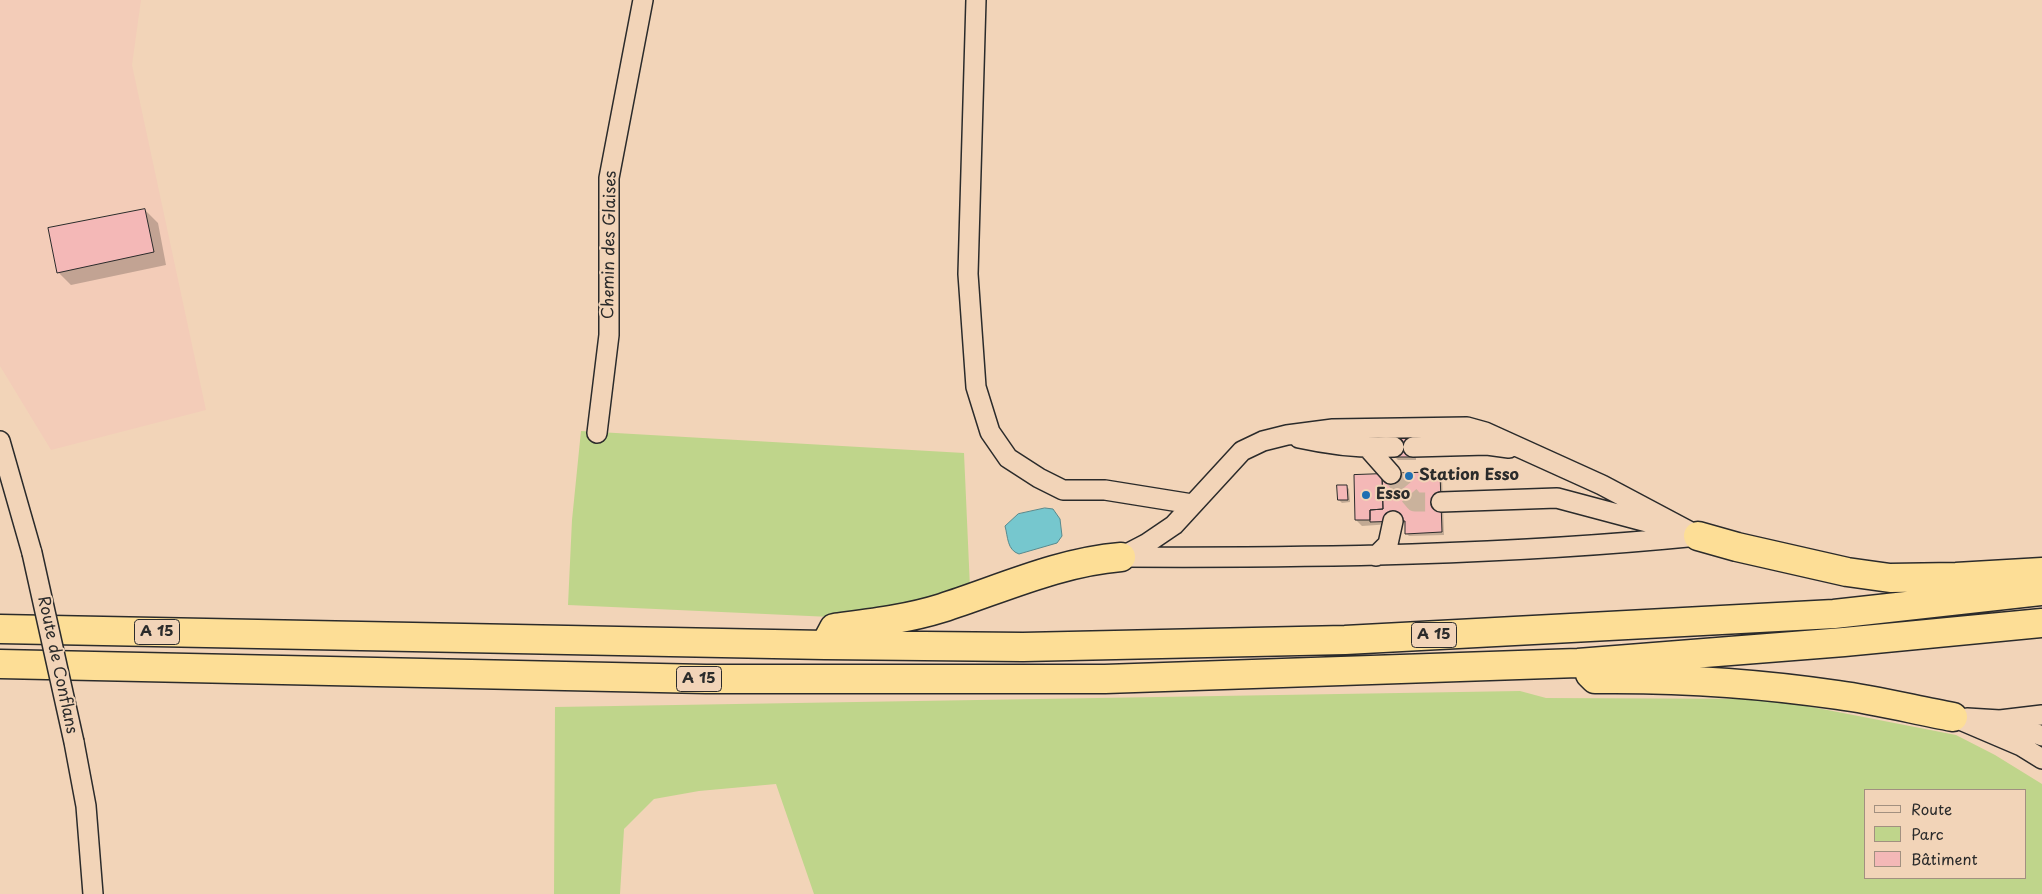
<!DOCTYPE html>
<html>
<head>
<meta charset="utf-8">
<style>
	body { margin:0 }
	#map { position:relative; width:2042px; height:894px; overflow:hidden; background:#f2d4b8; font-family:"Playpen Sans",sans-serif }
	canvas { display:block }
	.legend { position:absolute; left:1864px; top:789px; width:162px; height:90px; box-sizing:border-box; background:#f2d4b8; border:1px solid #a29080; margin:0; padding:6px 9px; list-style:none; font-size:15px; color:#2b2b2b }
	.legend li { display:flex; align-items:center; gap:10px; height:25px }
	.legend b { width:25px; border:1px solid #a29080 }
</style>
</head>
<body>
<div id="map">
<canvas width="2042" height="894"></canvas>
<ul class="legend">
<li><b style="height:6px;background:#f2d4b8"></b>Route</li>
<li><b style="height:14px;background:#bfd58b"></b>Parc</li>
<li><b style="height:14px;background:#f4b8b7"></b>Bâtiment</li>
</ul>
</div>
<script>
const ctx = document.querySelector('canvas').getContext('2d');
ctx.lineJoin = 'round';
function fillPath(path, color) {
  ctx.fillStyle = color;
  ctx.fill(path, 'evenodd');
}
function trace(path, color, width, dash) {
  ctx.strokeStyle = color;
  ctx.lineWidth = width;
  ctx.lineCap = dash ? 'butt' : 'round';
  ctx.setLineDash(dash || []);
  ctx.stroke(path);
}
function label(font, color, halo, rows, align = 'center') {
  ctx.font = font + ' "Playpen Sans",sans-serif';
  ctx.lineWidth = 4;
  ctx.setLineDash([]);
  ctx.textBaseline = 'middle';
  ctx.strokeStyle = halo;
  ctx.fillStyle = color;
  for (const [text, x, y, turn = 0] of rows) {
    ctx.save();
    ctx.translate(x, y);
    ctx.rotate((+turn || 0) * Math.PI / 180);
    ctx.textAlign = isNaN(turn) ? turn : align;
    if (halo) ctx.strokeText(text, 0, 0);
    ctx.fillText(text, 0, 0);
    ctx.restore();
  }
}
fillPath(new Path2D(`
	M0,0H141L132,65L206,410L51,450L0,366Z`), '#f3ccb8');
fillPath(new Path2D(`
	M581,431L964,453L970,588L915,602L831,617L568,605L572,520Z
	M1520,691L1546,698L1771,699L1956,735L1995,755L2042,784V894H814L776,784L699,791L654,799L624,829L620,894H554L555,707ZM1866,790H2026V878H1866Z`), '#bfd58b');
const water = new Path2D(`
	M1045,508L1053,509L1060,519L1062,536L1057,543L1019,554C1007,550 1008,537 1005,526L1018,514Z`);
fillPath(water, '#76c7ce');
trace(water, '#58898d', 1);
fillPath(new Path2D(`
	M145,210L158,223L166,265L71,285L58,272Z
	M1416,442V460H1398L1395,457Z
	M1439,473L1442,476L1444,535L1409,536L1406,533V523L1362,526L1356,520Z
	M1346,486L1349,489L1350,502L1342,503L1339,500Z`), '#0003');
const building = new Path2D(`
	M145,209L154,252L57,273L48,228Z
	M1394,438H1413L1414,457H1394Z
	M1440,472L1442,532L1405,534V521L1370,522V510L1383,509L1382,474Z
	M1382,474L1383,509L1370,510V520H1355L1354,475Z
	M1337,485H1347L1348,500H1338Z`);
fillPath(building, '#f4b8b7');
trace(building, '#2b2b2b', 1);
trace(new Path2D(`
	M1391,474L1415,502H1441`), '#cab29c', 19, [19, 9]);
const minor = new Path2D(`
	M976,0L968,274L976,387L990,432L1008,458L1039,478L1063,490H1105L1192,504
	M597,433L609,335V178L643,0
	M1299,438C1331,445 1361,449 1394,447
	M0,441L32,553
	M1413,447L1487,445L1509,448
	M1368,448L1391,474
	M1441,502L1557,498L1666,527
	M1376,556L1388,544L1393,521
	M1121,557L1146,544L1174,525L1242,451L1263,441L1287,435L1333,429L1467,427L1485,432L1602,485L1698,536
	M1125,557C1317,558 1508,555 1698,536
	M1953,717L2021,746L2042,759
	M1967,718L2000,720L2042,715
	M2004,721L2042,736
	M74,742L86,806L93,894`);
const highway = new Path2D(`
	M1698,536L1737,547L1847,572L1890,578L1956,577L2042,572
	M0,629L825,645L1023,647L1345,640L1834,614L2042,591
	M825,645L834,628C871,623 907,619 942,608C1001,589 1059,562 1121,557
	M0,664L706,679H1105L1578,663L1844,642L2042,623
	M1590,674L1595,679C1676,678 1757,683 1838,695C1876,700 1915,710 1953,717`);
trace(minor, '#2b2b2b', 22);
trace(highway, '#2b2b2b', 31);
trace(minor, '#f2d4b8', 19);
trace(highway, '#fdde96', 28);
const minorBridge = new Path2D(`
	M32,553L74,742`);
trace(minorBridge, '#2b2b2b', 22, []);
trace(minorBridge, '#f2d4b8', 19);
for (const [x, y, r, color] of [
	[1409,476,5,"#1f6fb2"],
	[1366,495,5,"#1f6fb2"]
]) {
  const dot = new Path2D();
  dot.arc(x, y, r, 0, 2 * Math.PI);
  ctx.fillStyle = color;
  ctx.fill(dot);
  trace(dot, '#f2d4b8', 2);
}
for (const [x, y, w] of [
	[157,632,45],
	[1434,635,45],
	[699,679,45]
]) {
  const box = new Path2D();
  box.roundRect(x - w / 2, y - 12.5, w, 25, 4);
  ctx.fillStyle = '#f2d4b8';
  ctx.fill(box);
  trace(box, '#2b2b2b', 1);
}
label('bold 15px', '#2b2b2b', null, [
	["A 15",157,632],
	["A 15",1434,635],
	["A 15",699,679]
]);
label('16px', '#2b2b2b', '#f2d4b8', [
	["Chemin des Glaises",610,245,-89],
	["Route de Conflans",57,665,78]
]);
label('bold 16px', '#2b2b2b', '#f2d4b8', [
	["Station Esso",1419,476],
	["Esso",1376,495]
], 'left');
</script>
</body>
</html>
